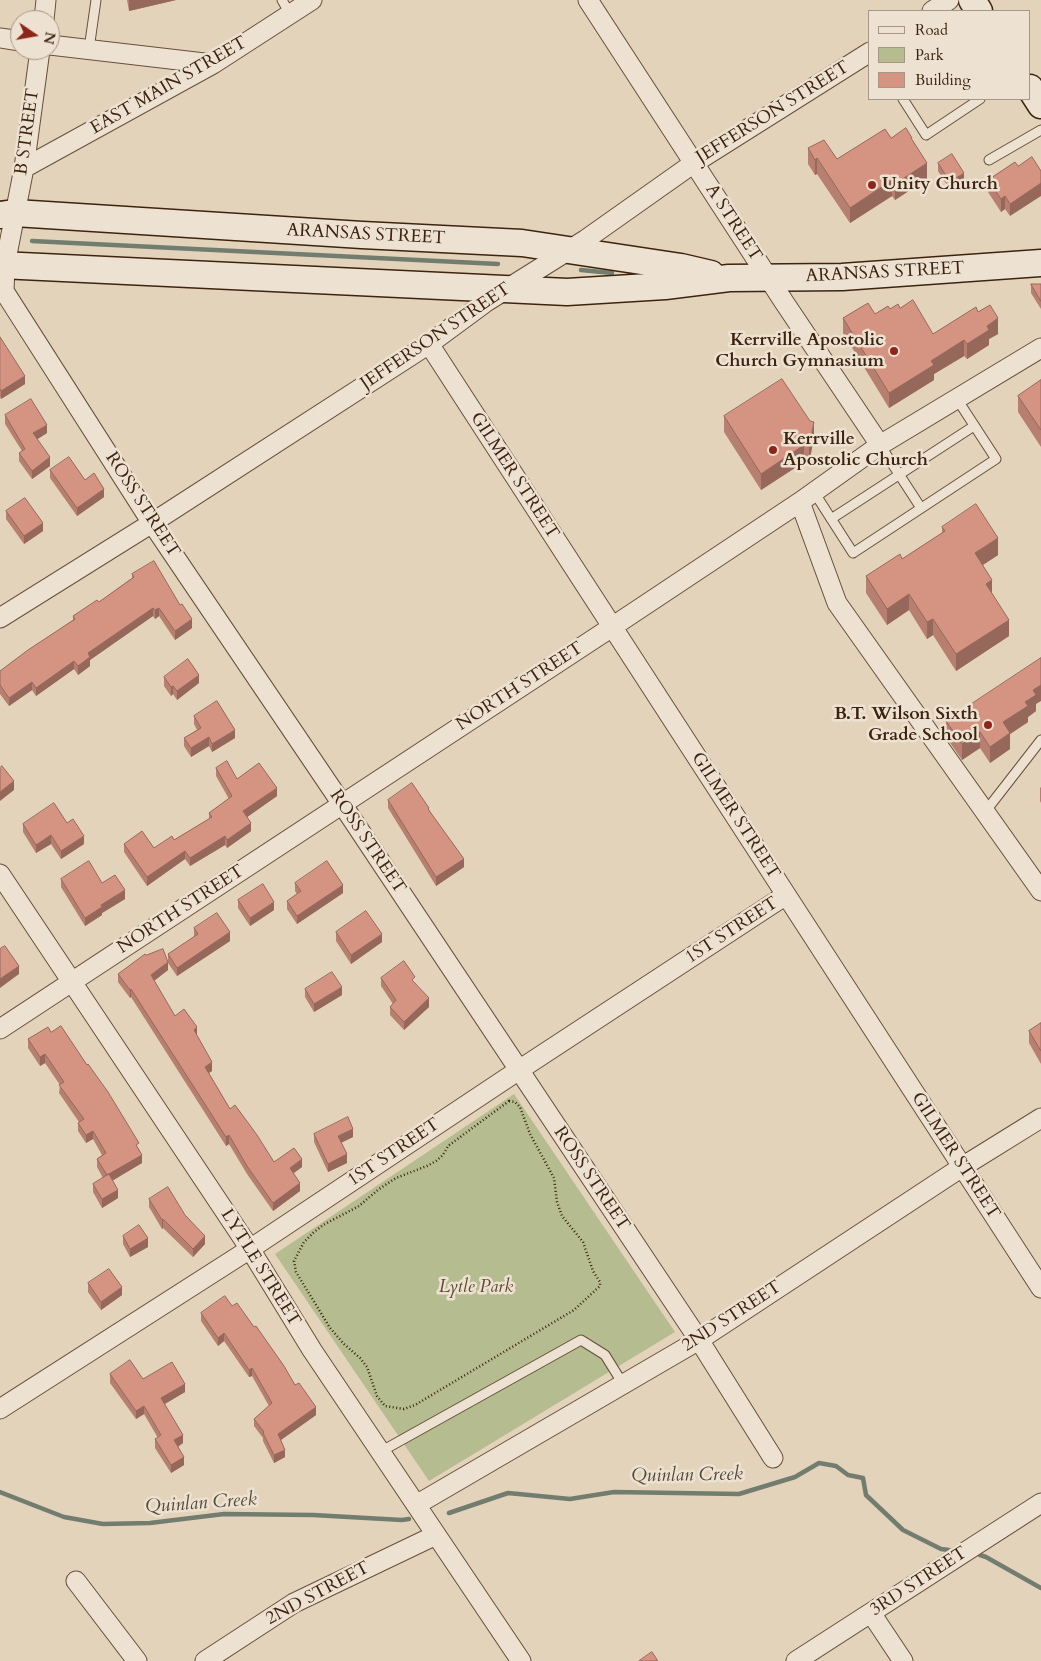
<!DOCTYPE html>
<html>
<head>
<meta charset="utf-8">
<style>
	body { margin:0 }
	#map { position:relative; width:1041px; height:1661px; overflow:hidden; background:#e3d3ba; font-family:Cardo,serif }
	canvas { display:block }
	.legend { position:absolute; left:868px; top:10px; width:162px; height:90px; box-sizing:border-box; background:#ede2d2; border:1px solid #a79684; margin:0; padding:6px 9px; list-style:none; font-size:15px; color:#3d240f }
	.legend li { display:flex; align-items:center; gap:10px; height:25px }
	.legend b { width:25px; border:1px solid #a79684 }
	.north { position:absolute; left:10px; top:10px; width:50px; height:50px; box-sizing:border-box; background:#ede2d2; border:1px solid #a79684; border-radius:50%; rotate:102deg; font-size:14px; font-weight:700; line-height:20px; text-align:center; color:#3d240f }
	.north::after { content:''; display:block; margin:auto; width:18px; height:22px; background:#8f2418; clip-path:polygon(50% 0,100% 100%,50% 72%,0 100%) }
</style>
</head>
<body>
<div id="map">
<canvas width="1041" height="1661"></canvas>
<ul class="legend">
<li><b style="height:6px;background:#ede2d2"></b>Road</li>
<li><b style="height:14px;background:#b5bc8f"></b>Park</li>
<li><b style="height:14px;background:#d59482"></b>Building</li>
</ul>
<div class="north">N</div>
</div>
<script>
const ctx = document.querySelector('canvas').getContext('2d');
ctx.lineJoin = 'round';
function fillPath(path, color) {
  ctx.fillStyle = color;
  ctx.fill(path, 'evenodd');
}
function trace(path, color, width, dash) {
  ctx.strokeStyle = color;
  ctx.lineWidth = width;
  ctx.lineCap = dash ? 'butt' : 'round';
  ctx.setLineDash(dash || []);
  ctx.stroke(path);
}
function label(font, color, halo, rows, align = 'center') {
  ctx.font = font + ' Cardo,serif';
  ctx.lineWidth = 5;
  ctx.setLineDash([]);
  ctx.textBaseline = 'middle';
  ctx.strokeStyle = halo;
  ctx.fillStyle = color;
  for (const [text, x, y, turn = 0] of rows) {
    ctx.save();
    ctx.translate(x, y);
    ctx.rotate((+turn || 0) * Math.PI / 180);
    ctx.textAlign = isNaN(turn) ? turn : align;
    if (halo) ctx.strokeText(text, 0, 0);
    ctx.fillText(text, 0, 0);
    ctx.restore();
  }
}
fillPath(new Path2D(`
	M514,1094L675,1332L429,1481L275,1254Z`), '#b5bc8f');
trace(new Path2D(`
	M32,241L498,264
	M581,270L612,273
	M0,1492L64,1517L103,1524L150,1523L224,1514L313,1515L402,1520L409,1519
	M449,1513L508,1493L570,1499L614,1492L739,1494L795,1477L819,1463L836,1466L848,1475L863,1478L866,1495L903,1530L941,1549L949,1550
	M980,1555L986,1557L1041,1588`), '#727d70', 4.5);
const lane = new Path2D(`
	M282,0L290,14
	M89,49L96,0
	M903,99L926,135L980,99
	M989,160L1041,130
	M880,445L921,508
	M814,492L853,553L996,459L957,399
	M831,519L974,426
	M985,812L1041,740
	M380,1452L581,1340L605,1355L623,1384`);
const street = new Path2D(`
	M588,0L784,302L880,445
	M932,11L949,0
	M44,20L46,0
	M0,38L20,41
	M50,45L213,64
	M40,50L24,168L5,265L4,291L152,523L342,804L699,1340L773,1458
	M24,168L213,64L312,0
	M429,344L1041,1288
	M800,502L837,603L1041,891
	M0,618L152,523L429,344L486,302L585,240L694,163L870,52
	M0,874L250,1249L312,1350L521,1661
	M0,1029L612,627L800,502L880,445L1041,348
	M0,1409L250,1249L519,1070L786,895
	M416,1505L699,1340L962,1167L1041,1118
	M76,1581L137,1661
	M871,1613L903,1661
	M205,1661L294,1603L436,1535
	M796,1661L1041,1503`);
const secondary = new Path2D(`
	M972,0L979,11
	M1030,88L1041,105
	M0,215L15,213L362,235L522,243L681,267L711,274
	M0,265L567,292L665,286L729,278L842,277L1041,263`);
trace(lane, '#66503a', 11);
trace(street, '#66503a', 21);
trace(secondary, '#3d240f', 29);
trace(new Path2D(`
	M509,1101L515,1102L520,1107L530,1134L554,1178L557,1202L562,1216L583,1242L593,1271L600,1282V1286L574,1310L415,1405L404,1409L385,1406L377,1396L367,1367L360,1358L344,1344L330,1328L296,1272L294,1261L304,1242L313,1233L323,1225L359,1206L379,1189L396,1178L427,1166L436,1161L443,1155L448,1146Z`), '#3d240f', 2.5, [1, 2.5]);
trace(lane, '#ede2d2', 9);
trace(street, '#ede2d2', 19);
trace(secondary, '#ede2d2', 26);
fillPath(new Path2D(`
	M127,0H176L129,11Z
	M891,138L912,140L927,179L895,200L892,196L850,223L817,174L815,175L808,164V148L837,159Z
	M1015,162L1010,216L1005,209L1001,212L988,192V180Z
	M938,163L964,181L950,190L938,171Z
	M1031,284H1041V309L1031,293Z
	M900,308L933,334L978,312L998,334L989,339V345L967,359L964,356L934,374V380L889,408L843,333V318L875,314L890,309Z
	M0,337L25,384L1,399L0,397Z
	M1041,380V447L1018,412V396Z
	M5,415L47,433L37,439L50,466L32,479L19,461V453L22,451L5,424Z
	M724,416L814,438L809,463L804,462L761,490L724,432Z
	M50,470L85,480L104,497L77,516L50,478Z
	M6,511L43,531L24,544L6,519Z
	M942,527L998,555L983,565L992,593L1009,636L956,671L933,635L927,639L909,610L887,625L866,593V576L902,559L942,533Z
	M132,574L192,628L175,640L159,616L155,619L153,616L90,660V666L78,675L74,669L36,696L32,690L9,706L0,694V671L73,620V616L99,602L132,578Z
	M164,677L199,683L177,700L173,694L171,696L164,686Z
	M1036,704V711L1028,717V722L1010,734V749L990,763L980,748L962,760L946,737V721Z
	M194,716L235,738L212,752L209,746L191,757L184,746V738L197,730L194,724Z
	M216,768L237,779L277,796L247,817L251,831L227,848L225,845L190,866L185,859L147,886L124,852V844L154,848L174,840L209,819V813L229,799L216,776Z
	M1041,787V803L1040,801V788Z
	M388,800L429,810L464,867L436,886L388,808Z
	M67,823L84,844L61,859L51,844L36,853L23,832V824Z
	M61,879L102,883L125,899L102,913V915L85,926L61,887Z
	M295,883L343,893L297,924L287,909V901L297,894L295,891Z
	M238,900L274,910L250,926L238,908Z
	M194,928L230,941L177,976L168,963V954L194,937Z
	M336,932L382,942L351,964L336,941Z
	M146,955L168,970L154,981L175,1016L197,1036L212,1071L209,1073L230,1109L274,1162L302,1167L293,1173L300,1191L273,1211L247,1174L229,1144L226,1146L131,997L130,998L118,982V974Z
	M381,978L415,983L429,1007L404,1030L390,1015V1007L393,1004L381,986Z
	M305,989L342,995L314,1012L305,997Z
	M1041,1023V1064L1029,1043V1031Z
	M51,1032L139,1149L142,1163L112,1180L118,1198L102,1208L93,1192V1184L103,1178L97,1167V1159L102,1155L93,1139L86,1143L78,1131V1123L79,1122L59,1093L60,1085L45,1063L40,1066L28,1048V1039Z
	M314,1134L353,1137L341,1143L347,1163L328,1172L314,1142Z
	M149,1199L205,1244L193,1257L163,1228L162,1229L149,1207Z
	M123,1236L148,1247L130,1257L123,1244Z
	M88,1283L122,1295L101,1310L88,1292Z
	M232,1306L295,1385L316,1415L281,1440L285,1457L274,1463L263,1441V1438L254,1426V1419L269,1406L252,1376L249,1377L224,1341L218,1346L201,1321V1313Z
	M110,1374L143,1379L185,1392L165,1404L183,1443L178,1447L184,1465L171,1473L155,1448V1439L158,1438L144,1414L136,1419L110,1383Z`), '#b77f70');
fillPath(new Path2D(`
	M129,0H176L129,11Z
	M817,158V174L815,175V160Z
	M927,163V179L895,200V184Z
	M964,173V181L950,190V182Z
	M892,180V196L850,223V208Z
	M1041,183V196L1010,216V204Z
	M1005,196V209L1001,212V199Z
	M998,318V334L989,339V345L967,359V344L987,326Z
	M964,340V356L934,374V380L889,408V393L931,361Z
	M25,376V384L1,399V391Z
	M814,422V438L809,463V446Z
	M47,425V433L33,442V433Z
	M804,445V462L761,490V474Z
	M50,457V466L32,479V471Z
	M104,489V497L77,516V508Z
	M43,523V531L24,544V536Z
	M998,538V555L975,570V553Z
	M992,580V596L986,584Z
	M909,594V610L887,625V609Z
	M153,608V616L90,660V666L78,675V666L88,653Z
	M159,608V616L155,619V610Z
	M192,619V628L175,640V631Z
	M933,619V635L927,639V622Z
	M1009,620V636L956,671V654Z
	M74,661V669L36,696V688Z
	M199,675V683L177,700V691Z
	M32,682V690L9,706V698Z
	M1041,685V701L1036,704V711L1028,717V722L1010,734V749L990,763V747L1003,722L1025,702L1033,690Z
	M173,686V694L171,696V687Z
	M235,730V738L212,752V744Z
	M980,732V748L962,760V744Z
	M209,737V746L191,757V748Z
	M14,781V790L0,801V792Z
	M277,788V796L243,820V811Z
	M251,823V831L227,848V840Z
	M51,835V844L36,853V845Z
	M84,836V844L61,859V851Z
	M225,836V845L190,866V858Z
	M185,851V859L147,886V877Z
	M464,859V867L436,886V877Z
	M343,885V893L297,924V916Z
	M125,890V899L102,913V915L85,926V918L101,905Z
	M274,902V910L250,926V918Z
	M230,932V941L177,976V968Z
	M382,934V942L351,964V955Z
	M168,962V970L151,983V975Z
	M19,966V974L0,988V979Z
	M342,987V995L314,1012V1004Z
	M131,989V997L130,998V990Z
	M429,998V1007L404,1030V1022Z
	M197,1027V1036L194,1030Z
	M45,1054V1063L40,1066V1057Z
	M212,1062V1071L205,1075V1067Z
	M353,1129V1137L338,1144V1136Z
	M93,1131V1139L86,1143V1135Z
	M229,1135V1144L226,1146V1137Z
	M347,1154V1163L328,1172V1164Z
	M142,1155V1163L107,1184V1175Z
	M302,1159V1167L290,1176V1168Z
	M300,1183V1191L273,1211V1203Z
	M118,1190V1198L102,1208V1199Z
	M163,1219V1228L162,1229V1220Z
	M205,1236V1244L193,1257V1249Z
	M148,1238V1247L130,1257V1249Z
	M122,1287V1295L101,1310V1302Z
	M224,1333V1341L218,1346V1338Z
	M252,1368V1376L249,1377V1370Z
	M185,1384V1392L161,1406V1398Z
	M144,1406V1414L136,1419V1411Z
	M316,1407V1415L278,1442V1434Z
	M183,1435V1443L174,1449V1440Z
	M285,1450V1457L274,1463V1455Z
	M184,1457V1465L171,1473V1465Z`), '#95685b');
const building = new Path2D(`
	M906,128L912,138H911L927,163L895,184L892,180L850,208L817,158L815,160L808,148L824,140L837,159L885,129L891,138Z
	M952,154L964,173L950,182L938,163Z
	M1032,157L1041,171V183L1010,204L1005,196L1001,199L988,180L1015,162L1018,166Z
	M1031,284H1041V301Z
	M913,300L933,334L976,307L978,312L990,305L998,318L987,326L989,330L967,344L964,340L931,361L934,365L889,393L843,318L868,303L875,314L888,306L890,309L898,304L900,308Z
	M0,337L25,376L1,391L0,389Z
	M782,379L810,421L814,422L809,446L804,445L761,474L724,416Z
	M1041,380V430L1018,396Z
	M31,399L47,425L33,433L50,457L32,471L19,453L25,449L5,415Z
	M69,457L85,480L94,473L104,489L77,508L50,470Z
	M25,498L43,523L24,536L6,511Z
	M976,504L998,538L975,553L992,580L986,584L1009,620L956,654L933,619L927,622L909,594L887,609L866,576L900,554L902,559L945,531L942,527Z
	M154,561L180,605L182,604L192,619L175,631L159,608L155,610L153,608L88,653L90,657L78,666L74,661L36,688L32,682L9,698L0,685V671L28,650L75,619L73,616L97,600L99,602L134,577L132,574Z
	M1041,658V685L1033,690L1036,695L1025,702L1028,706L1003,722L1010,733L990,747L980,732L962,744L946,721Z
	M188,659L199,675L177,691L173,686L171,687L164,677Z
	M217,701L235,730L212,744L209,737L191,748L184,738L201,728L194,716Z
	M227,761L237,779L259,763L277,788L243,811L251,823L227,840L225,836L190,858L185,851L147,877L124,844L142,831L154,848L172,836L174,840L212,817L209,813L232,796L216,768Z
	M2,766L14,781L0,792V768Z
	M412,783L429,808L428,809L464,859L436,877L388,800Z
	M54,803L67,823L73,819L84,836L61,851L51,835L36,845L23,824Z
	M89,861L102,883L115,875L125,890L101,905L102,907L85,918L61,879Z
	M327,861L343,885L297,916L287,901L301,891L295,883Z
	M263,884L274,902L250,918L238,900Z
	M366,911L382,934L351,955L336,932Z
	M217,913L230,932L177,968L168,954L198,934L194,928Z
	M5,946L19,966L0,979V949Z
	M163,949L168,962L151,975L175,1016L184,1009L197,1027L194,1030L212,1062L205,1067L230,1109L235,1105L257,1135L274,1162L294,1148L302,1159L290,1168L300,1183L273,1203L247,1166L229,1135L226,1137L131,989L130,990L118,974L145,954L146,955Z
	M404,961L415,977L412,980L429,998L404,1022L390,1007L396,1000L381,978Z
	M332,972L342,987L314,1004L305,989Z
	M1041,1023V1051L1029,1031Z
	M61,1026L87,1065L88,1064L108,1092L139,1143L136,1145L142,1155L107,1175L97,1159L106,1153L93,1131L86,1135L78,1123L84,1119L59,1085L64,1082L45,1054L40,1057L28,1039L48,1027L51,1032Z
	M348,1117L353,1129L338,1136L347,1154L328,1164L314,1134Z
	M109,1174L118,1190L102,1199L93,1184Z
	M168,1187L185,1215L205,1236L193,1249L163,1219L162,1220L149,1199Z
	M139,1225L148,1238L130,1249L123,1236Z
	M109,1269L122,1287L101,1302L88,1283Z
	M225,1296L232,1306L237,1303L254,1327L256,1326L284,1366L295,1385L299,1383L316,1407L278,1434L285,1450L274,1455L263,1433L264,1432L254,1419L272,1403L252,1368L249,1370L224,1333L218,1338L201,1313Z
	M130,1360L143,1379L172,1362L185,1384L161,1398L183,1435L174,1440L184,1457L171,1465L155,1439L161,1435L144,1406L136,1411L110,1374Z
	M652,1652L658,1661H639Z`);
fillPath(building, '#d59482');
trace(building, '#95685b', 1);
for (const [x, y, r, color] of [
	[872,185,5,"#8f2418"],
	[894,351,5,"#8f2418"],
	[773,450,5,"#8f2418"],
	[988,725,5,"#8f2418"]
]) {
  const dot = new Path2D();
  dot.arc(x, y, r, 0, 2 * Math.PI);
  ctx.fillStyle = color;
  ctx.fill(dot);
  trace(dot, '#ede2d2', 2);
}
label('18px', '#3d240f', '#ede2d2', [
	["EAST MAIN STREET",169,86,-30],
	["JEFFERSON STREET",773,113,-32],
	["B STREET",28,132,-82],
	["A STREET",733,223,57],
	["ARANSAS STREET",366,235,3],
	["ARANSAS STREET",885,273,-3],
	["JEFFERSON STREET",436,337,-34],
	["GILMER STREET",514,476,57],
	["ROSS STREET",142,505,57],
	["NORTH STREET",520,687,-33],
	["GILMER STREET",735,816,57],
	["ROSS STREET",367,842,56],
	["NORTH STREET",181,910,-33],
	["1ST STREET",732,931,-33],
	["1ST STREET",394,1153,-34],
	["GILMER STREET",955,1156,57],
	["ROSS STREET",591,1179,56],
	["LYTLE STREET",260,1268,58],
	["2ND STREET",732,1317,-33],
	["3RD STREET",919,1582,-33],
	["2ND STREET",318,1594,-28]
]);
label('bold 18px', '#3d240f', '#ede2d2', [
	["Unity Church",882,185],
	["Kerrville Apostolic",884,341,"right"],
	["Church Gymnasium",884,362,"right"],
	["Kerrville",783,440],
	["Apostolic Church",783,461],
	["B.T. Wilson Sixth",978,715,"right"],
	["Grade School",978,736,"right"]
], 'left');
label('italic 18px', '#5b4a2f', '#ede2d2', [
	["Lytle Park",476,1288]
]);
label('italic 19px', '#534937', '#ede2d2', [
	["Quinlan Creek",687,1476,-1],
	["Quinlan Creek",201,1504,-4]
]);
</script>
</body>
</html>
